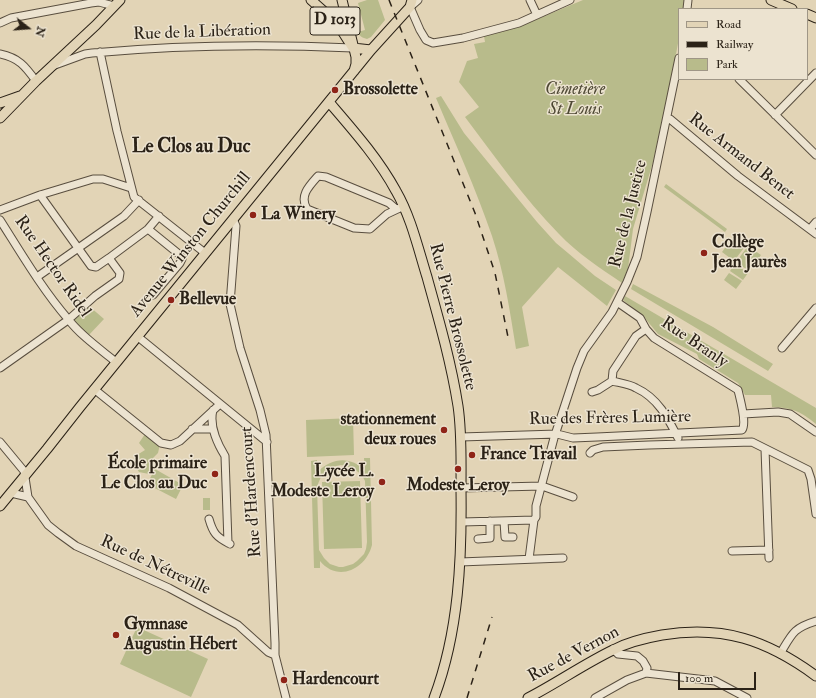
<!DOCTYPE html>
<html>
<head>
<meta charset="utf-8">
<style>
	body { margin:0 }
	#map { position:relative; width:816px; height:698px; overflow:hidden; background:#e2d4b6; font-family:"IM FELL Double Pica",serif }
	canvas { display:block }
	.legend { position:absolute; left:678px; top:8px; width:130px; height:72px; box-sizing:border-box; background:#ece3d0; border:1px solid #9f9686; margin:0; padding:5px 7px; list-style:none; font-size:12px; color:#2b2217 }
	.legend li { display:flex; align-items:center; gap:8px; height:20px }
	.legend b { width:20px; border:1px solid #9f9686 }
	.north { position:absolute; left:8px; top:8px; width:40px; height:40px; -webkit-text-stroke:3px #ece3d0; paint-order:stroke; rotate:107deg; font-size:11px; font-weight:700; line-height:16px; text-align:center; color:#2b2217 }
	.north::after { content:''; display:block; margin:auto; width:14px; height:18px; background:#2b2217; clip-path:polygon(50% 0,100% 100%,50% 72%,0 100%) }
	.scale { position:absolute; left:678px; top:672px; width:78px; height:18px; box-sizing:border-box; border:2px solid #2b2217; border-top:0; padding-left:5px; font-size:12px; line-height:14px; white-space:nowrap; color:#2b2217; -webkit-text-stroke:3px #ece3d0; paint-order:stroke }
</style>
</head>
<body>
<div id="map">
<canvas width="816" height="698"></canvas>
<ul class="legend">
<li><b style="height:5px;background:#e2d4b6"></b>Road</li>
<li><b style="height:5px;background:#2b2217"></b>Railway</li>
<li><b style="height:11px;background:#b8bb8b"></b>Park</li>
</ul>
<div class="north">N</div>
<div class="scale">100 m</div>
</div>
<script>
const ctx = document.querySelector('canvas').getContext('2d');
ctx.lineJoin = 'round';
function fillPath(path, color) {
  ctx.fillStyle = color;
  ctx.fill(path, 'evenodd');
}
function trace(path, color, width, dash) {
  ctx.strokeStyle = color;
  ctx.lineWidth = width;
  ctx.lineCap = dash ? 'butt' : 'round';
  ctx.setLineDash(dash || []);
  ctx.stroke(path);
}
function label(font, color, halo, rows, align = 'center') {
  ctx.font = font + ' "IM FELL Double Pica",serif';
  ctx.lineWidth = 3;
  ctx.setLineDash([]);
  ctx.textBaseline = 'middle';
  ctx.strokeStyle = halo;
  ctx.fillStyle = color;
  for (const [text, x, y, turn = 0] of rows) {
    ctx.save();
    ctx.translate(x, y);
    ctx.rotate((+turn || 0) * Math.PI / 180);
    ctx.textAlign = isNaN(turn) ? turn : align;
    if (halo) ctx.strokeText(text, 0, 0);
    ctx.fillText(text, 0, 0);
    ctx.restore();
  }
}
fillPath(new Path2D(`
	M367,0H378L385,20L371,37L367,39C363,38 359,36 358,32L365,30L358,3Z
	M583,0H684L683,9H679V38L676,54L653,162L633,229L628,269L622,283C600,268 577,253 559,234C524,198 495,157 465,117L479,107L459,82L467,61L478,58L474,44L485,42L484,36L523,25Z
	M441,96L464,133L537,222L556,243L568,253L595,276L616,290L607,306L558,267L522,307L529,346L516,349C510,311 504,272 492,236C476,189 455,143 436,98Z
	M666,184L727,229L725,232L664,187Z
	M734,236L746,245L734,261L722,252Z
	M748,246L761,255L749,271L736,262Z
	M735,264L748,273L743,280L730,271Z
	M729,273L742,281L736,289L724,280Z
	M633,284L713,327L773,364L768,371L631,289Z
	M625,296L816,408V424C800,411 793,408 772,407L771,395H745L738,383L699,359L697,354L658,334L644,317L623,300Z
	M89,306L104,319L88,336L73,319Z
	M353,418L354,455L307,457L306,420Z
	M145,434L160,444L158,453L153,458V467L149,474L139,472L134,464L137,455L145,450L139,443Z
	M364,458H370L372,545C366,569 338,583 320,561V568H314L311,461L317,460V472C332,458 350,455 365,471ZM341,465C351,467 361,471 365,481L367,542L366,549L364,554L357,561L353,564L343,567H339L330,564L324,558L319,550L317,487C321,474 327,467 341,465Z
	M155,469L183,485L176,499L147,484Z
	M360,481L362,548L324,549L322,482Z
	M203,498H210V510H203Z
	M137,627L208,659L191,697L120,664Z`), '#b8bb8b');
const minor = new Path2D(`
	M418,0L410,7L420,30L426,40L433,43L463,38L519,23L570,0
	M530,0L537,15
	M687,9L688,0
	M0,23L11,18L91,3L99,2L114,6
	M100,52L117,131L134,197L205,253
	M0,54C19,58 25,66 36,81
	M55,65L85,54L92,53C179,45 266,44 353,48
	M739,79L816,155
	M775,115L816,73
	M667,119H670L738,176L816,234
	M40,195L91,266L96,267L109,258
	M396,209L389,203L326,177L318,176C309,186 299,196 307,209L354,228L370,229L387,214L404,206
	M0,210L40,195L93,179H103L131,188
	M233,219L236,226L230,304L240,348L260,410L266,435L275,643V655L286,698
	M0,220C21,253 42,289 68,319C81,336 100,349 116,362
	M148,229L180,255L182,259L180,263L153,295
	M810,229L816,222
	M37,277L124,216L139,200
	M137,336L267,442
	M782,348L816,308
	M0,368L68,320L95,296L119,279L120,273L109,258L148,229L159,216
	M612,381C620,383 629,384 636,388C658,398 668,418 678,438
	M612,381L613,371L636,336L646,329
	M94,389L161,443L171,445L180,441L220,404
	M592,392L598,390L612,381
	M213,410C209,426 217,443 225,456L228,543
	M743,414L778,412L790,414L816,432
	M192,429H213
	M461,437L557,434L573,438L597,437L742,430C747,423 740,399 738,390L654,338L646,329L640,318L617,302
	M0,442L24,471L28,497L48,525L58,533L76,546L169,588L238,625L268,652L275,655
	M765,449L769,558
	M590,453L593,450L603,447L649,445L752,442L808,470L811,479L816,514
	M461,488L542,486L573,497
	M11,493L28,497
	M209,519C213,533 216,537 230,544
	M504,521L505,537H513
	M462,522L534,520
	M478,539L490,538V521
	M732,551L769,550
	M529,559L534,520L536,517V506L554,438L577,368L584,351L612,312L627,282L637,257L647,212L679,58
	M460,562L563,558
	M613,649L618,654L637,656L643,661L647,668L646,673
	M780,654C792,634 793,628 816,621
	M595,698L627,680L646,673L715,681L747,698`);
const major = new Path2D(`
	M311,0L337,23L353,48L371,50
	M342,0L356,57V64L354,71
	M771,0L792,9
	M807,14L816,18
	M329,102C353,130 378,158 396,191C411,217 418,248 427,277C439,320 451,362 458,406C462,433 461,461 461,489C462,558 459,632 434,698
	M0,103L20,96
	M0,118L36,81L96,25L120,0
	M0,506L47,449L80,407L371,50L410,7L412,0
	M528,698C557,683 584,664 613,650C628,642 645,638 662,635C723,625 767,640 816,676`);
trace(minor, '#594e3f', 9);
trace(major, '#2b2217', 11);
trace(minor, '#ece3d0', 7);
trace(major, '#e2d4b6', 9);
trace(new Path2D(`
	M389,0L475,213L495,273L508,337
	M467,698L492,617`), '#2b2217', 1.5, [7, 7]);
for (const [x, y, r, color] of [
	[335,90,4,"#8f2418"],
	[253,215,4,"#8f2418"],
	[704,253,4,"#8f2418"],
	[171,300,4,"#8f2418"],
	[444,430,4,"#8f2418"],
	[472,455,4,"#8f2418"],
	[458,469,4,"#8f2418"],
	[215,474,4,"#8f2418"],
	[382,482,4,"#8f2418"],
	[116,635,4,"#8f2418"],
	[284,680,4,"#8f2418"]
]) {
  const dot = new Path2D();
  dot.arc(x, y, r, 0, 2 * Math.PI);
  ctx.fillStyle = color;
  ctx.fill(dot);
  trace(dot, '#ece3d0', 1.5);
}
for (const [x, y, w] of [
	[335,21,50]
]) {
  const box = new Path2D();
  box.roundRect(x - w / 2, y - 14, w, 28, 3);
  ctx.fillStyle = '#ece3d0';
  ctx.fill(box);
  trace(box, '#2b2217', 1);
}
label('bold 16px', '#2b2217', null, [
	["D 1013",335,21]
]);
label('17px', '#2b2217', '#ece3d0', [
	["Rue de la Libération",202,33,-2],
	["Rue Armand Benet",741,157,38],
	["Rue de la Justice",629,214,-76],
	["Avenue Winston Churchill",191,245,-51],
	["Rue Hector Ridel",52,267,55],
	["Rue Pierre Brossolette",452,317,76],
	["Rue Branly",694,343,34],
	["Rue des Frères Lumière",610,419,-1],
	["Rue d'Hardencourt",252,492,-94],
	["Rue de Nétreville",155,566,25],
	["Rue de Vernon",574,655,-28]
]);
label('bold 17px', '#2b2217', '#ece3d0', [
	["Brossolette",343,90],
	["La Winery",261,215],
	["Collège",712,243],
	["Jean Jaurès",712,263],
	["Bellevue",179,300],
	["stationnement",436,420,"right"],
	["deux roues",436,440,"right"],
	["France Travail",480,455],
	["École primaire",207,464,"right"],
	["Le Clos au Duc",207,484,"right"],
	["Lycée L.",374,472,"right"],
	["Modeste Leroy",374,492,"right"],
	["Modeste Leroy",458,486,"center"],
	["Gymnase",124,625],
	["Augustin Hébert",124,645],
	["Hardencourt",292,680]
], 'left');
label('italic 17px', '#4e4834', '#ece3d0', [
	["Cimetière",575,90],
	["St Louis",575,110]
]);
label('bold 19px', '#2b2217', '#ece3d0', [
	["Le Clos au Duc",191,148]
]);
</script>
</body>
</html>
